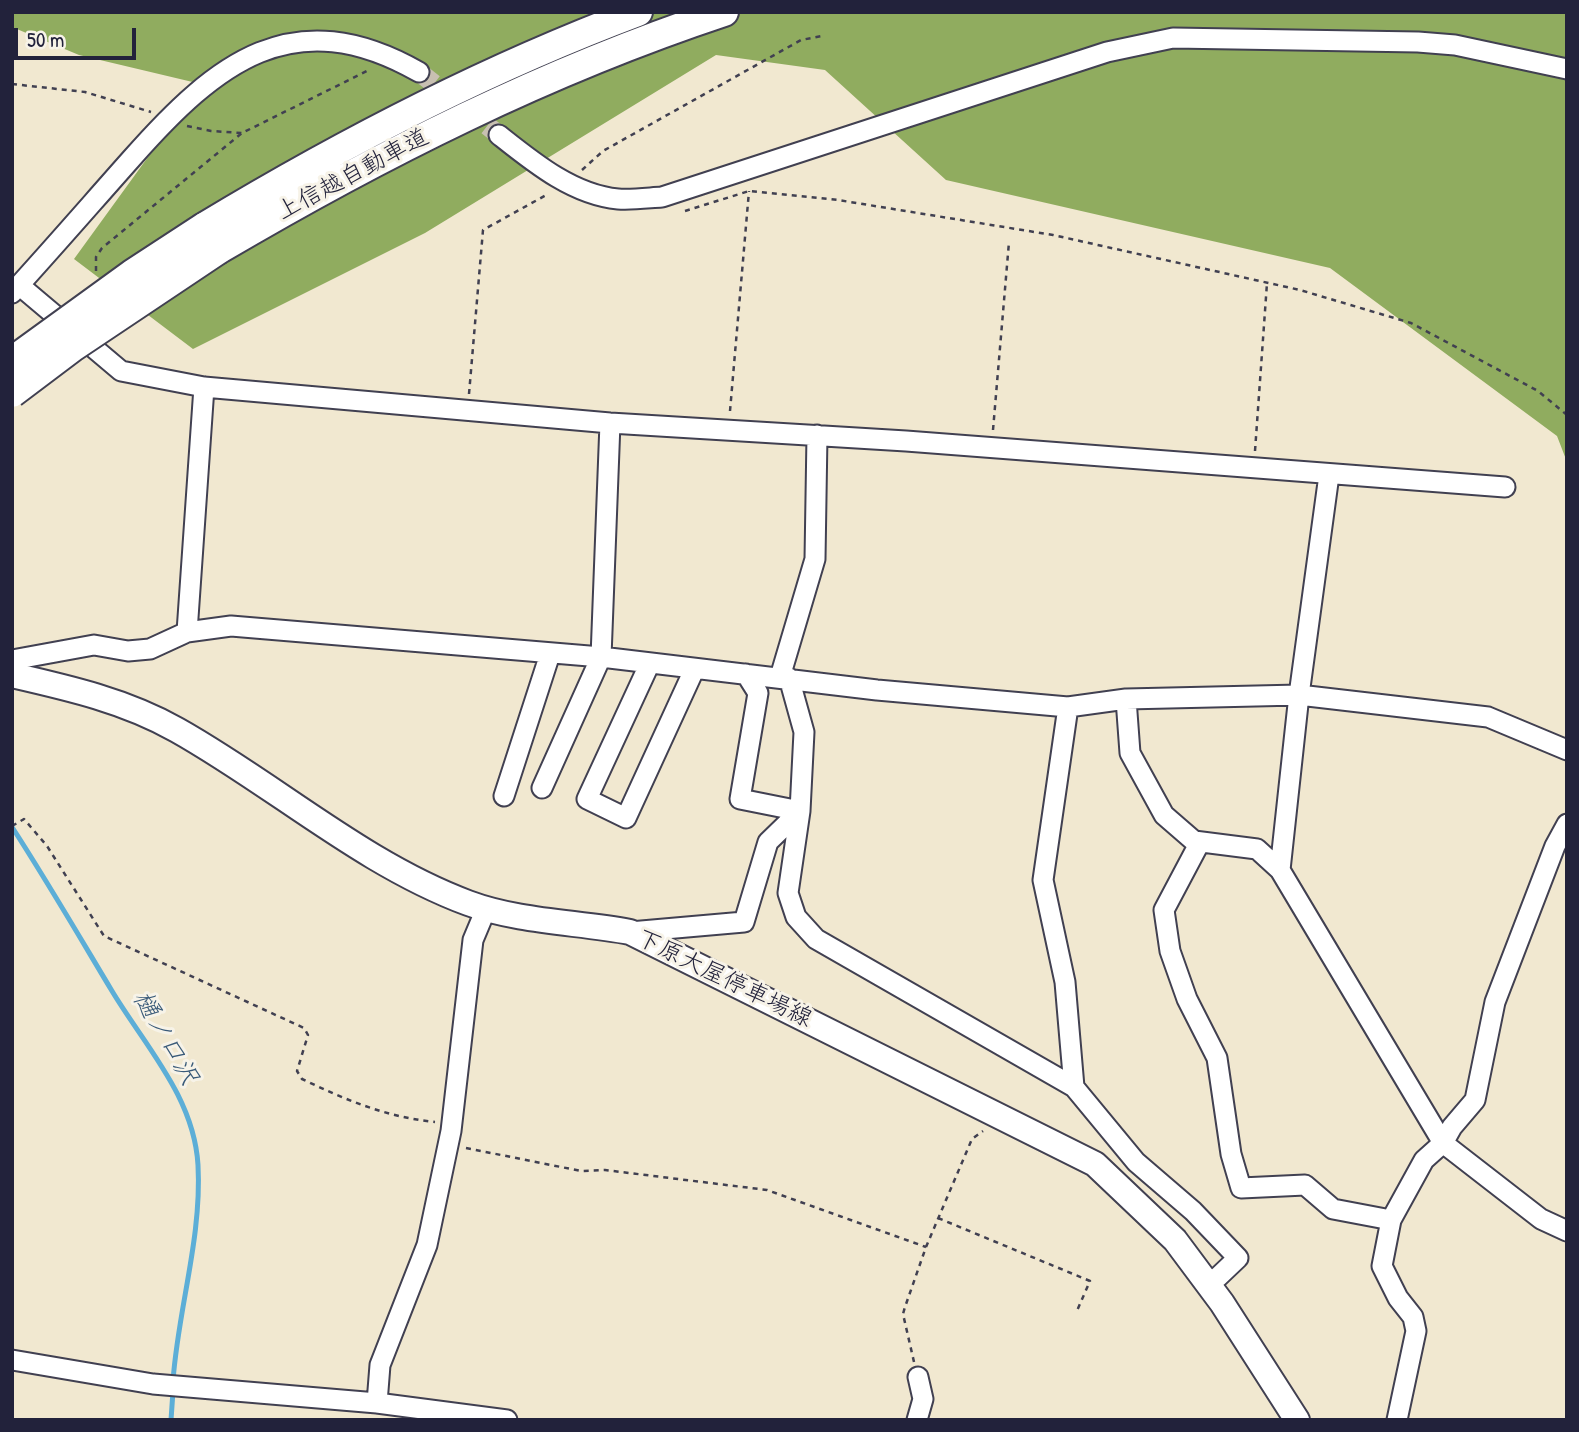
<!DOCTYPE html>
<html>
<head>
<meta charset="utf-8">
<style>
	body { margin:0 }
	#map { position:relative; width:1579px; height:1432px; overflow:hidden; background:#f1e8d0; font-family:"Patrick Hand",sans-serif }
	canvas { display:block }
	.frame { position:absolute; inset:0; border:14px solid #22223b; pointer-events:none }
	.scale { position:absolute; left:14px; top:28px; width:122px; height:32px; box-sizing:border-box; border:4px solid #22223b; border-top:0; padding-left:9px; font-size:21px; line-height:24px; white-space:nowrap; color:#22223b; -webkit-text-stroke:5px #f7f3e8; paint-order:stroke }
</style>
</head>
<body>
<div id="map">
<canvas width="1579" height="1432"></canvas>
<div class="frame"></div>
<div class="scale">50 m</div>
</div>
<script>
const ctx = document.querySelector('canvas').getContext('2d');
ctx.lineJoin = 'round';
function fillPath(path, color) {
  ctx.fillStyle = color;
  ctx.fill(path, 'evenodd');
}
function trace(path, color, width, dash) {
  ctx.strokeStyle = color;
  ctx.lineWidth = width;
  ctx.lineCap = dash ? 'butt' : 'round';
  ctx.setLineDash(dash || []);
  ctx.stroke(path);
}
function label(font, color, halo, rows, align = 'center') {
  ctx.font = font + ' "Patrick Hand","Klee One",sans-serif';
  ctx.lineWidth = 6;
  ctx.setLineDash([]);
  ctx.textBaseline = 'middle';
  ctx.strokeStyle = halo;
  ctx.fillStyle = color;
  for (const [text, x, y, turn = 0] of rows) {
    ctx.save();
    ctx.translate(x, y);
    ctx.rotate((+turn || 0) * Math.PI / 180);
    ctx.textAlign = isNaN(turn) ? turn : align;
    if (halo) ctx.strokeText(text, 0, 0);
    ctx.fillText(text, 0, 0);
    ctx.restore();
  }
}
fillPath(new Path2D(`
	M12,12H1567V462L1557,436L1330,268L946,180L825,70L716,55L425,233L193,349L74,259L201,84L79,55L12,27Z`), '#90ac5f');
trace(new Path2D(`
	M12,827C47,881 79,936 112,991C145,1046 194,1097 198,1165C202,1238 178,1309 173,1381
	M171,1420L173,1391`), '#5caed7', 5);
trace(new Path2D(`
	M419,72L499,135`), '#c8c0b2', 19, [19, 10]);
const minor = new Path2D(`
	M499,135C533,162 573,195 618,199C632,200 647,198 662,197L1107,52L1173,38L1418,42L1455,45L1567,69
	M19,285L121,371L204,387L610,423L906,441L1505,487
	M12,293C53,248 92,203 132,158C216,63 293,0 419,72
	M187,632L204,387
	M12,660L94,645L128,651L150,649L187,632L231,626L601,657L877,690L1068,707L1126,699L1299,695L1488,717L1567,750
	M649,665L587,799L626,818L694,670
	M746,674L758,693L740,799L800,811
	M780,677L815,559L817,435
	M789,678L804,732L800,811L788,893L796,917L816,939L1074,1087
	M1126,699L1130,753L1164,815L1194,841L1257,849L1280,870L1443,1143L1541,1219L1567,1231
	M1068,707L1043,880L1065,982L1074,1087L1136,1162L1193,1211L1238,1258L1218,1277L1206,1282
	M542,788L601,657L610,423
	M504,796L550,654
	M1200,842L1164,910L1170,951L1187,999L1217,1058L1231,1154L1241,1188L1305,1185L1333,1209L1391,1220L1424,1160L1443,1143L1452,1127L1475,1100L1495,1002L1555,846L1567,824
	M1280,870L1299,695L1329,475
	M630,932L744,922L768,842L800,811
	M1391,1220L1382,1266L1398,1298L1413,1317L1416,1331L1397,1420
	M12,1360L153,1384L377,1403L507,1420
	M377,1403L380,1365L427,1245L451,1131L473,940L486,909
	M917,1420L923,1399L918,1377`);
const major = new Path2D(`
	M12,675C69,688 126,701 177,730C275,785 363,864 468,903C519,922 577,922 630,932L1095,1164L1175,1240L1222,1303L1297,1420`);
const highway = new Path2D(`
	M204,227C343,143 486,69 638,12
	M218,250C379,155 546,71 724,12`);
trace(minor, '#414051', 23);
trace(major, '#414051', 28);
trace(highway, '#414051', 32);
trace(new Path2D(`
	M12,84L85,92L151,112
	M187,126L211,131L242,133
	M582,170L603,151L801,40L822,36
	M685,211L749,191L838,200L1053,235L1300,290L1411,323L1538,391L1567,415
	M96,271V257L102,248L242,133L371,69
	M469,394L483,230L548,194
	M730,411L749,191
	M993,430L1009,242
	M1255,451L1267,283
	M12,826L24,819L47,846L104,936L304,1028L308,1035L297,1071L302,1079C346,1100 386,1117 435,1122
	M466,1148L581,1171L605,1170L767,1190L926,1247
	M938,1218L1090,1281L1076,1313
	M914,1362L903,1314L905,1307L926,1247L972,1139L983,1131`), '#414051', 2.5, [5, 5]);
trace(minor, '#fff', 19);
trace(major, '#fff', 24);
trace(highway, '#fff', 28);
const highwayBridge = new Path2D(`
	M12,361L132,274L204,227
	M12,393L73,347L218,250`);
trace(highwayBridge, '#414051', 32, []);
trace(highwayBridge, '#fff', 28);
label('24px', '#22223b', '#f7f3e8', [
	["上信越自動車道",353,175,-28],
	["下原大屋停車場線",724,979,26]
]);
label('italic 26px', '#395a79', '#f7f3e8', [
	["樋ノ口沢",165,1038,60]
]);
</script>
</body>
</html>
